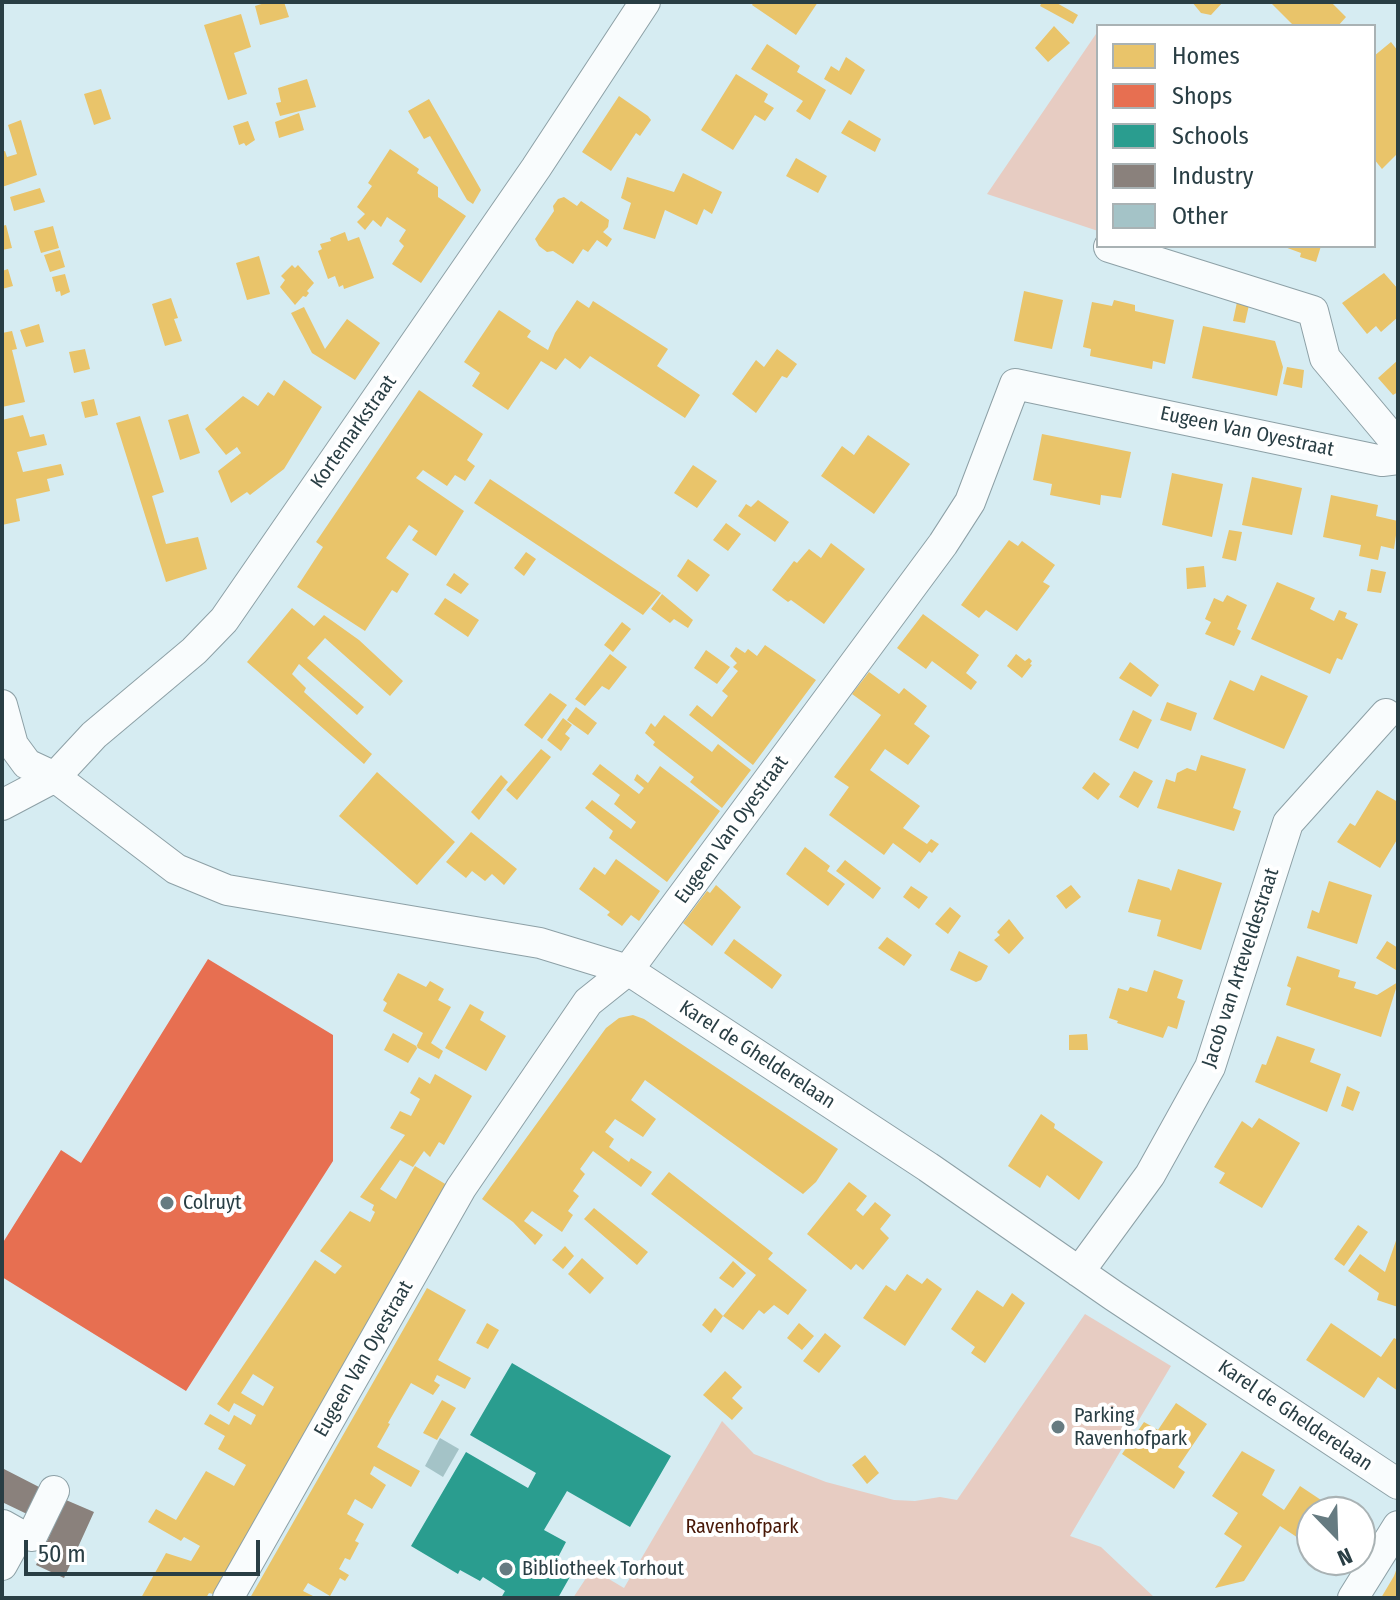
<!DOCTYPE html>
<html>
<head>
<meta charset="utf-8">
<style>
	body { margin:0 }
	#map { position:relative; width:1400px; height:1600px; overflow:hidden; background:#d6ecf2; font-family:"Fira Sans Condensed",sans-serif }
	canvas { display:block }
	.frame { position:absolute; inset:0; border:4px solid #293e44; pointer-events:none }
	.legend { position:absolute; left:1096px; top:24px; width:280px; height:224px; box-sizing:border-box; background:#fff; border:2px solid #a9b2b4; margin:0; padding:10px 14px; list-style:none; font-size:24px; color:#293e44 }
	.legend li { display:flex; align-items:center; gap:16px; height:40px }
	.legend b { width:40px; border:2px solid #a9b2b4 }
	.north { position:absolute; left:1296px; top:1496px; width:80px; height:80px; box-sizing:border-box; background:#fff; border:2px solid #a9b2b4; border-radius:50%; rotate:157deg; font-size:22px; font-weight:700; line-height:32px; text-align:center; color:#293e44 }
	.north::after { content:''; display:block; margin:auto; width:28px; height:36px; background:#667b81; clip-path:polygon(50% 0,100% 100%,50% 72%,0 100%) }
	.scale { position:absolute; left:24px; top:1540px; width:236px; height:36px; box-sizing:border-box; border:4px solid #293e44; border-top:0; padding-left:10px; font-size:24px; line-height:28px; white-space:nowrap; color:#293e44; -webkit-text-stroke:6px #fff; paint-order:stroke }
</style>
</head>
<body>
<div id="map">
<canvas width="1400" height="1600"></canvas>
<div class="frame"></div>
<ul class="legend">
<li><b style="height:22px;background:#e9c46a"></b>Homes</li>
<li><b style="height:22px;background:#e76f51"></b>Shops</li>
<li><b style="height:22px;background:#2a9d8f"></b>Schools</li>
<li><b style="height:22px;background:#8a817c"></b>Industry</li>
<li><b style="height:22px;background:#a4c3c7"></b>Other</li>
</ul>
<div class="north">N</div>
<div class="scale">50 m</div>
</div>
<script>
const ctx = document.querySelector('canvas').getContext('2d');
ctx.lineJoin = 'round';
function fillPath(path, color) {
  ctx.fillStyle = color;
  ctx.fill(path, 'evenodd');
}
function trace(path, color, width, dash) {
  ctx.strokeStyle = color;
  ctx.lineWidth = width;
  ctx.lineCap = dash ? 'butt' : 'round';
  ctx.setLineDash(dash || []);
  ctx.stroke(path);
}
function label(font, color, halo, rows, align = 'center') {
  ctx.font = font + ' "Fira Sans Condensed",sans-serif';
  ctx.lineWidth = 8;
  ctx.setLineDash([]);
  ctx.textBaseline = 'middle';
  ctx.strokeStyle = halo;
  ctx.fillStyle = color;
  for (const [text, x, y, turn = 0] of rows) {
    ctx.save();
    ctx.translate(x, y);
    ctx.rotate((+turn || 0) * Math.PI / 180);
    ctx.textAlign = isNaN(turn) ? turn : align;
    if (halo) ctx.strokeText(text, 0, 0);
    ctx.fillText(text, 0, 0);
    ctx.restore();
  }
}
fillPath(new Path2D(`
	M1098,31V231L987,194Z
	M1085,1314L1171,1366L1070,1536L1101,1547L1155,1598H573L592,1569L624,1588L722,1421L754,1454L826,1482L894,1500L915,1501L940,1497L957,1500Z`), '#e7ccc2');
fillPath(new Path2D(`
	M268,2H284L289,17L260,25L255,6Z
	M754,2H818L796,35L752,5Z
	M1042,2H1055L1078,15L1073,24L1040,6Z
	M1192,2H1223L1211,15L1201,13Z
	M1270,2H1331L1346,17L1338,26H1294Z
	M241,14L251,47L234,53L247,94L228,100L204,25Z
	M1054,26L1070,43L1048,62L1035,48Z
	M1391,42L1398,51V153L1382,169L1374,159V56Z
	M767,44L800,66L797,72L826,90L810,120L796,111L803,101L751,69Z
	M846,57L865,70L851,95L824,79L831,66L839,71Z
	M736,74L768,94L764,102L774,108L765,121L755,115L733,150L701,130Z
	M307,79L316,107L280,116L276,103L281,102L278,88Z
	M101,89L111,119L94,125L84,94Z
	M619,96L648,116L651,120L640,136L636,133L611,171L582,152Z
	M429,99L481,190L473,204L467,200L430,136L424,139L408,111Z
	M299,113L304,130L279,138L275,122Z
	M21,120L37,175L2,187V152L5,151L7,157L17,154L8,125Z
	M849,120L881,139L875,152L841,133Z
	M248,121L255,140L246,146L244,143L239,145L233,126Z
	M390,149L419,169L417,173L438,187V197L466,216L421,283L392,264L404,246L399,241L406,230L387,217L381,227L373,220L365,230L357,222L365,214L357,207L372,186L368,183Z
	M796,158L827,176L818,193L786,176Z
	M683,173L722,192L712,214L704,209L697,225L665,210L655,239L623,229L631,203L621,198L627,177L674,192Z
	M40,188L45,202L14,211L10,197Z
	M564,197L577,206L581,201L609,220L608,227L603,232L612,239L607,247L597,240L588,252L583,249L573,264L553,251L547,252L539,246L535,239L554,211L553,206L558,199Z
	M6,225L12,248L2,250V226Z
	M53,226L59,248L41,253L34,231Z
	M345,232L348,241L359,237L374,278L344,289L343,285L339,287L335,276L328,279L318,251L322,249L320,244L331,241L330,238Z
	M1282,246H1321L1316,262L1300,257L1301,253Z
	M60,250L65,267L50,272L44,255Z
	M259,256L270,294L247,300L236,263Z
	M292,265L295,268L298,265L314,283L307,291L309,293L306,297L303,296L295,305L280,287L285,280L281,276Z
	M8,269L13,286L2,289V271Z
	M1384,273L1398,289V317L1381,332L1376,326L1367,334L1342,303Z
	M65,274L70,292L61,296L60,291L56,292L52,277Z
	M1024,291L1063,300L1052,349L1014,341Z
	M171,298L178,318L174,319L182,341L165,346L152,304Z
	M577,300L589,308L593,301L668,349L657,366L700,395L685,418L590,356L580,369L565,358L556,370L541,361L508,410L472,386L480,373L464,362L499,310L531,331L527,337L548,350L555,333Z
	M1114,300L1135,305V311L1174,320L1165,364L1153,361L1152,369L1090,356L1091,349L1083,347L1092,302L1112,306Z
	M1237,302L1249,305L1245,323L1233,321Z
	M304,307L325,349L347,319L380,343L355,380L312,353L291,313Z
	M39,324L44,342L26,347L20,330Z
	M1203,326L1275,341L1283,367L1277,396L1192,378Z
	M12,331L17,349L12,350L25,402L2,407V333Z
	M85,349L90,369L74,373L69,352Z
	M777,349L797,364L787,378L782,376L756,413L732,394L756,360L764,367Z
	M1398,360V392L1393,395L1378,378Z
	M1287,367L1304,370L1302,388L1283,384Z
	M284,380L322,407L284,469L250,495L247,492L231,503L218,471L241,453L237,447L226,455L205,429L243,396L258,406L268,392L274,396Z
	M419,390L483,434L467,460L475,466L465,481L455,475L447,486L423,470L416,478L464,511L436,556L412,540L418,531L409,525L386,558L409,574L397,593L392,590L365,631L297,587L323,547L316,542Z
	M94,399L98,415L85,418L81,402Z
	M188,414L200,453L180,460L168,420Z
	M23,415L30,437L44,434L47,445L17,452L23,472L61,464L64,475L47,479L50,491L16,499L20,521L2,525V420Z
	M140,416L164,492L152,496L166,544L198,537L207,569L166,582L116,423Z
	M1042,434L1131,452L1121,498L1101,495L1100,505L1050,495L1052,484L1033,480Z
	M868,435L910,464L874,514L821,476L842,446L854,455Z
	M693,465L717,481L697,508L674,493Z
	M1172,473L1223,484L1212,537L1162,525Z
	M1252,477L1302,488L1292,535L1242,525Z
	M490,479L661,593L643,615L474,503Z
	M1331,495L1378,505L1376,516L1398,521L1394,549L1381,546L1378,560L1359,556L1361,545L1323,537Z
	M758,500L789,522L775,542L738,516L746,504L751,507Z
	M726,523L741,534L728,551L713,540Z
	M1229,530L1242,532L1236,561L1222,558Z
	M1009,540L1018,546L1022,541L1055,565L1043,582L1050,586L1017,631L986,610L979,618L961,605Z
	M831,543L865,569L824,624L791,600L788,602L772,590L794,561L797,563L809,549L821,558Z
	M526,552L536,559L524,576L514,568Z
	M688,559L710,575L697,592L677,576Z
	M1204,566L1206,587L1187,589L1186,568Z
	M1371,569L1386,572L1381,593L1367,591Z
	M454,573L469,584L461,594L446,585Z
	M1277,582L1315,598L1310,609L1334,621L1339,610L1347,613L1345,618L1358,624L1342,660L1337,658L1330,674L1251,639Z
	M662,594L693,620L688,628L674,619L670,623L651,609Z
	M1227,595L1247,605L1237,629L1241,631L1234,646L1205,634L1211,622L1205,619L1214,598L1223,602Z
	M445,598L479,620L468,637L434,614Z
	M292,608L314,626L324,615L359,640L403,681L390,696L325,638L307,658L364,707L357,715L299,664L292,674L306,688L304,692L372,754L364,764L247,662Z
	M923,614L979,655L966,673L977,682L971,690L932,661L926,669L897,648Z
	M622,622L631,629L613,652L604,645Z
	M765,645L816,680L753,765L689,715L697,705L712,717L728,696L722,691L738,671L733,667L737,663L730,656L736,647L745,653L748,649L757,656Z
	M706,650L730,667L717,684L694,668Z
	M610,654L627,667L609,690L602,686L585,706L575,699Z
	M1016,654L1025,661L1029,658L1032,661L1030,664L1032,665L1022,678L1007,666Z
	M1130,662L1159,685L1151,697L1119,678Z
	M869,672L899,694L904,688L927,706L914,724L930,736L908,765L885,749L870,770L920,806L903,828L927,844L931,839L939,844L932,853L929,851L920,863L893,843L884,855L829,815L849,787L834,777L881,715L852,694Z
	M1261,675L1308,696L1284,749L1213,719L1230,680L1254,691Z
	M550,693L567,705L542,739L524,725Z
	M1167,702L1197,713L1191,731L1160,720Z
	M576,707L597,723L588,735L567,720Z
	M1133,710L1152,720L1138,749L1119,740Z
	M664,715L712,752L718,744L751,770L722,808L690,782L694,777L653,745L655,742L645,733L651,723L655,727Z
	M563,718L572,725L565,734L570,738L561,751L547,740Z
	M541,749L551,757L517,800L506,790Z
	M1201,755L1246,769L1233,808L1241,811L1234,831L1157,808L1166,779L1175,782L1177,773L1187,768L1196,771Z
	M600,764L639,794L644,788L634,780L637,774L648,783L660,766L720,811L667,882L609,838L613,831L585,808L592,800L631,829L636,822L614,804L620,795L592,774Z
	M1134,771L1153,781L1138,808L1119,797Z
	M377,772L455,842L417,885L339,816Z
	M1094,772L1110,784L1098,800L1082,788Z
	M501,775L508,782L479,820L471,812Z
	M1377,790L1398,802V838L1380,868L1337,842L1350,823L1355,826Z
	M471,832L517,869L504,885L492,874L485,881L472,871L466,878L446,862Z
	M805,847L830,866L827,871L845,884L828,906L786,874Z
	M616,859L660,891L639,921L631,915L622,926L607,915L610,912L579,889L594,867L605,875Z
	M845,860L881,888L873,899L836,871Z
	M1178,869L1222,883L1201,950L1157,936L1161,920L1128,912L1138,879L1169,888L1171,891Z
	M1329,881L1372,895L1357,944L1307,928L1312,910L1319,913Z
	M716,885L741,907L712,946L683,923L707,891L710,893Z
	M1071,885L1081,897L1066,909L1056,896Z
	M911,886L928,897L919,909L903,897Z
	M950,907L961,916L948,934L935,924Z
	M1009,919L1024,938L1009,954L994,940L1000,935L997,932Z
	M887,937L912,955L904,966L878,948Z
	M734,939L782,975L772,989L724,953Z
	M1387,941L1398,948L1396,970L1376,958Z
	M959,951L988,966L981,980L976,982L950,970Z
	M1297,956L1340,970L1338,977L1356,982L1354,988L1377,995L1398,982L1381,1037L1286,1005L1291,988L1287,986Z
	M1154,970L1183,980L1177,998L1185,1001L1177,1029L1168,1026L1163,1038L1117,1023L1118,1021L1109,1018L1118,988L1128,991L1130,987L1147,992Z
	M398,973L426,987L430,981L444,989L438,1000L451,1007L431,1043L443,1051L439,1059L416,1047L423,1033L383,1011L387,1003L383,1000Z
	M470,1004L484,1012L480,1020L506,1036L486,1071L445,1048Z
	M633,1015L644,1019L838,1149L816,1182L803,1194L645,1080L631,1100L656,1119L643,1137L615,1119L605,1132L614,1139L609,1147L629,1162L631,1158L652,1172L641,1187L593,1151L580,1169L585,1174L573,1191L579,1196L568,1211L573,1215L562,1232L532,1211L524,1221L543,1235L535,1245L513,1222L482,1199L606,1028L619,1018Z
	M393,1033L418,1047L408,1063L384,1050Z
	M1087,1034L1088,1050H1069V1035Z
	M1277,1036L1315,1049L1310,1062L1341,1074L1327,1112L1255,1082L1262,1064L1266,1065Z
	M435,1074L472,1096L444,1145L439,1142L430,1157L424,1151L413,1167L400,1160L380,1189L396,1199L415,1166L447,1185L213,1594L209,1593L206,1598H141L166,1553L191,1561L200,1546L184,1537L181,1541L148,1522L156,1509L176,1520L206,1471L234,1486L246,1465L218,1449L225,1436L204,1424L210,1414L229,1425L234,1415L251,1425L256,1415L234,1403L229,1412L217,1404L315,1260L335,1274L342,1266L320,1251L350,1211L370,1222L375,1212L372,1210L374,1205L360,1197L405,1135L390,1128L400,1111L411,1116L420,1099L410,1093L419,1077L430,1084ZM253,1374L274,1387L263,1406L241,1393Z
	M1347,1086L1360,1092L1353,1111L1341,1106Z
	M1041,1114L1055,1124L1054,1128L1103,1162L1079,1200L1047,1175L1040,1188L1008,1166Z
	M1259,1118L1300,1143L1262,1208L1219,1183L1225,1173L1214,1167L1242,1121L1252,1128Z
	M669,1172L773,1253L768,1259L807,1290L788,1315L774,1305L764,1314L759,1310L743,1330L723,1316L756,1275L651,1194Z
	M849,1182L867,1196L856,1210L863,1216L875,1202L891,1215L880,1229L889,1238L863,1270L856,1264L851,1270L807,1234Z
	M594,1208L648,1252L637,1265L584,1219Z
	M1358,1225L1368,1232L1344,1266L1334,1259Z
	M1398,1235V1307L1377,1300L1379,1293L1348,1271L1360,1254L1385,1272Z
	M565,1246L574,1256L563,1269L552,1260Z
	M582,1258L604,1278L590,1294L568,1274Z
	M733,1261L746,1273L733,1288L719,1278Z
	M907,1274L922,1284L927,1278L942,1289L905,1346L863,1318L886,1285L895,1291Z
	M427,1288L466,1310L438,1360L471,1378L465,1389L437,1375L434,1381L440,1385L433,1395L411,1383L388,1423L390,1424L377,1447L420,1471L411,1487L374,1466L370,1474L386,1485L372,1509L355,1499L347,1514L364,1524L355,1541L359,1543L350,1560L345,1558L339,1569L349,1575L345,1581L340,1578L330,1596L308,1583L303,1591L317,1598H250Z
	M977,1290L1003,1307L1012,1293L1025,1303L985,1363L971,1353L975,1347L951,1329Z
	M715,1308L723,1316L711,1333L702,1325Z
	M487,1323L499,1330L488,1349L476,1343Z
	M799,1323L814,1336L802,1350L787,1338Z
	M1331,1323L1381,1357L1394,1338L1398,1340V1391L1378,1377L1364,1398L1306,1360Z
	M825,1333L841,1346L819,1373L803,1361Z
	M725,1371L742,1387L732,1398L743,1408L732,1420L703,1395Z
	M442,1400L456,1408L437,1440L423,1433Z
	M1176,1403L1207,1424L1178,1467L1185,1472L1174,1489L1122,1454L1144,1422L1158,1430Z
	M1242,1451L1275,1470L1262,1495L1284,1510L1300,1486L1339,1512H1312V1547L1280,1526L1244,1581L1215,1588L1242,1546L1224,1534L1238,1513L1212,1496Z
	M865,1455L879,1473L867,1484L852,1465Z
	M1398,1565V1598H1381L1394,1576Z`), '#e9c46a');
fillPath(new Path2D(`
	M208,959L333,1035V1161L186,1391L2,1277V1244L61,1150L81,1163Z`), '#e76f51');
fillPath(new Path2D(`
	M512,1363L671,1456L630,1527L567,1491L544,1530L566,1542L554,1565L571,1575L558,1598H501L505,1591L483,1577L480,1581L460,1570L458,1574L411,1546L466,1452L528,1488L536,1473L470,1435Z`), '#2a9d8f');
fillPath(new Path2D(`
	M2,1468L41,1488L27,1514L2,1502Z
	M66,1500L94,1512L64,1578L36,1565Z`), '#8a817c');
fillPath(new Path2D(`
	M440,1438L459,1449L443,1477L425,1466Z`), '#a4c3c7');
const minor = new Path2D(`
	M1109,247L1313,311L1325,358L1398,445
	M2,705L13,745L27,764L55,777L176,869L227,890L540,943L628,970L928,1167L1114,1296L1398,1484
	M2,805L55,777L94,735L194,651L224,620L536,168L645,2
	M1079,1272L1150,1175L1210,1067L1288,823L1386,714
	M19,1534L32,1536L54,1491
	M2,1565L19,1534L3,1525
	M228,1598L461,1188L588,1002L628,970L943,544L970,502L1015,384L1382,461L1398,459
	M1353,1598L1398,1526`);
trace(minor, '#8da0a6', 32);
trace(minor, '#f9fcfd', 30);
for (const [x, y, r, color] of [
	[167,1203,8,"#667b81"],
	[1058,1427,8,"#667b81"],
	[506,1569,8,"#667b81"]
]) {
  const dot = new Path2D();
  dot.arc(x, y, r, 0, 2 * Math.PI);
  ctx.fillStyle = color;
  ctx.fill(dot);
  trace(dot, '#fff', 3);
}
label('20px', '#293e44', '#fff', [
	["Kortemarkstraat",354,432,-55],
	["Eugeen Van Oyestraat",1247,432,12],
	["Eugeen Van Oyestraat",732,830,-54],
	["Jacob van Arteveldestraat",1241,968,-72],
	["Karel de Ghelderelaan",757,1055,33],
	["Eugeen Van Oyestraat",364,1359,-60],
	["Karel de Ghelderelaan",1295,1416,34]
]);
label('20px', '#293e44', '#fff', [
	["Colruyt",183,1203],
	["Parking",1074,1416],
	["Ravenhofpark",1074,1439],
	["Bibliotheek Torhout",522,1569]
], 'left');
label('20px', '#481807', '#fff', [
	["Ravenhofpark",742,1527]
]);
</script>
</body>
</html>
